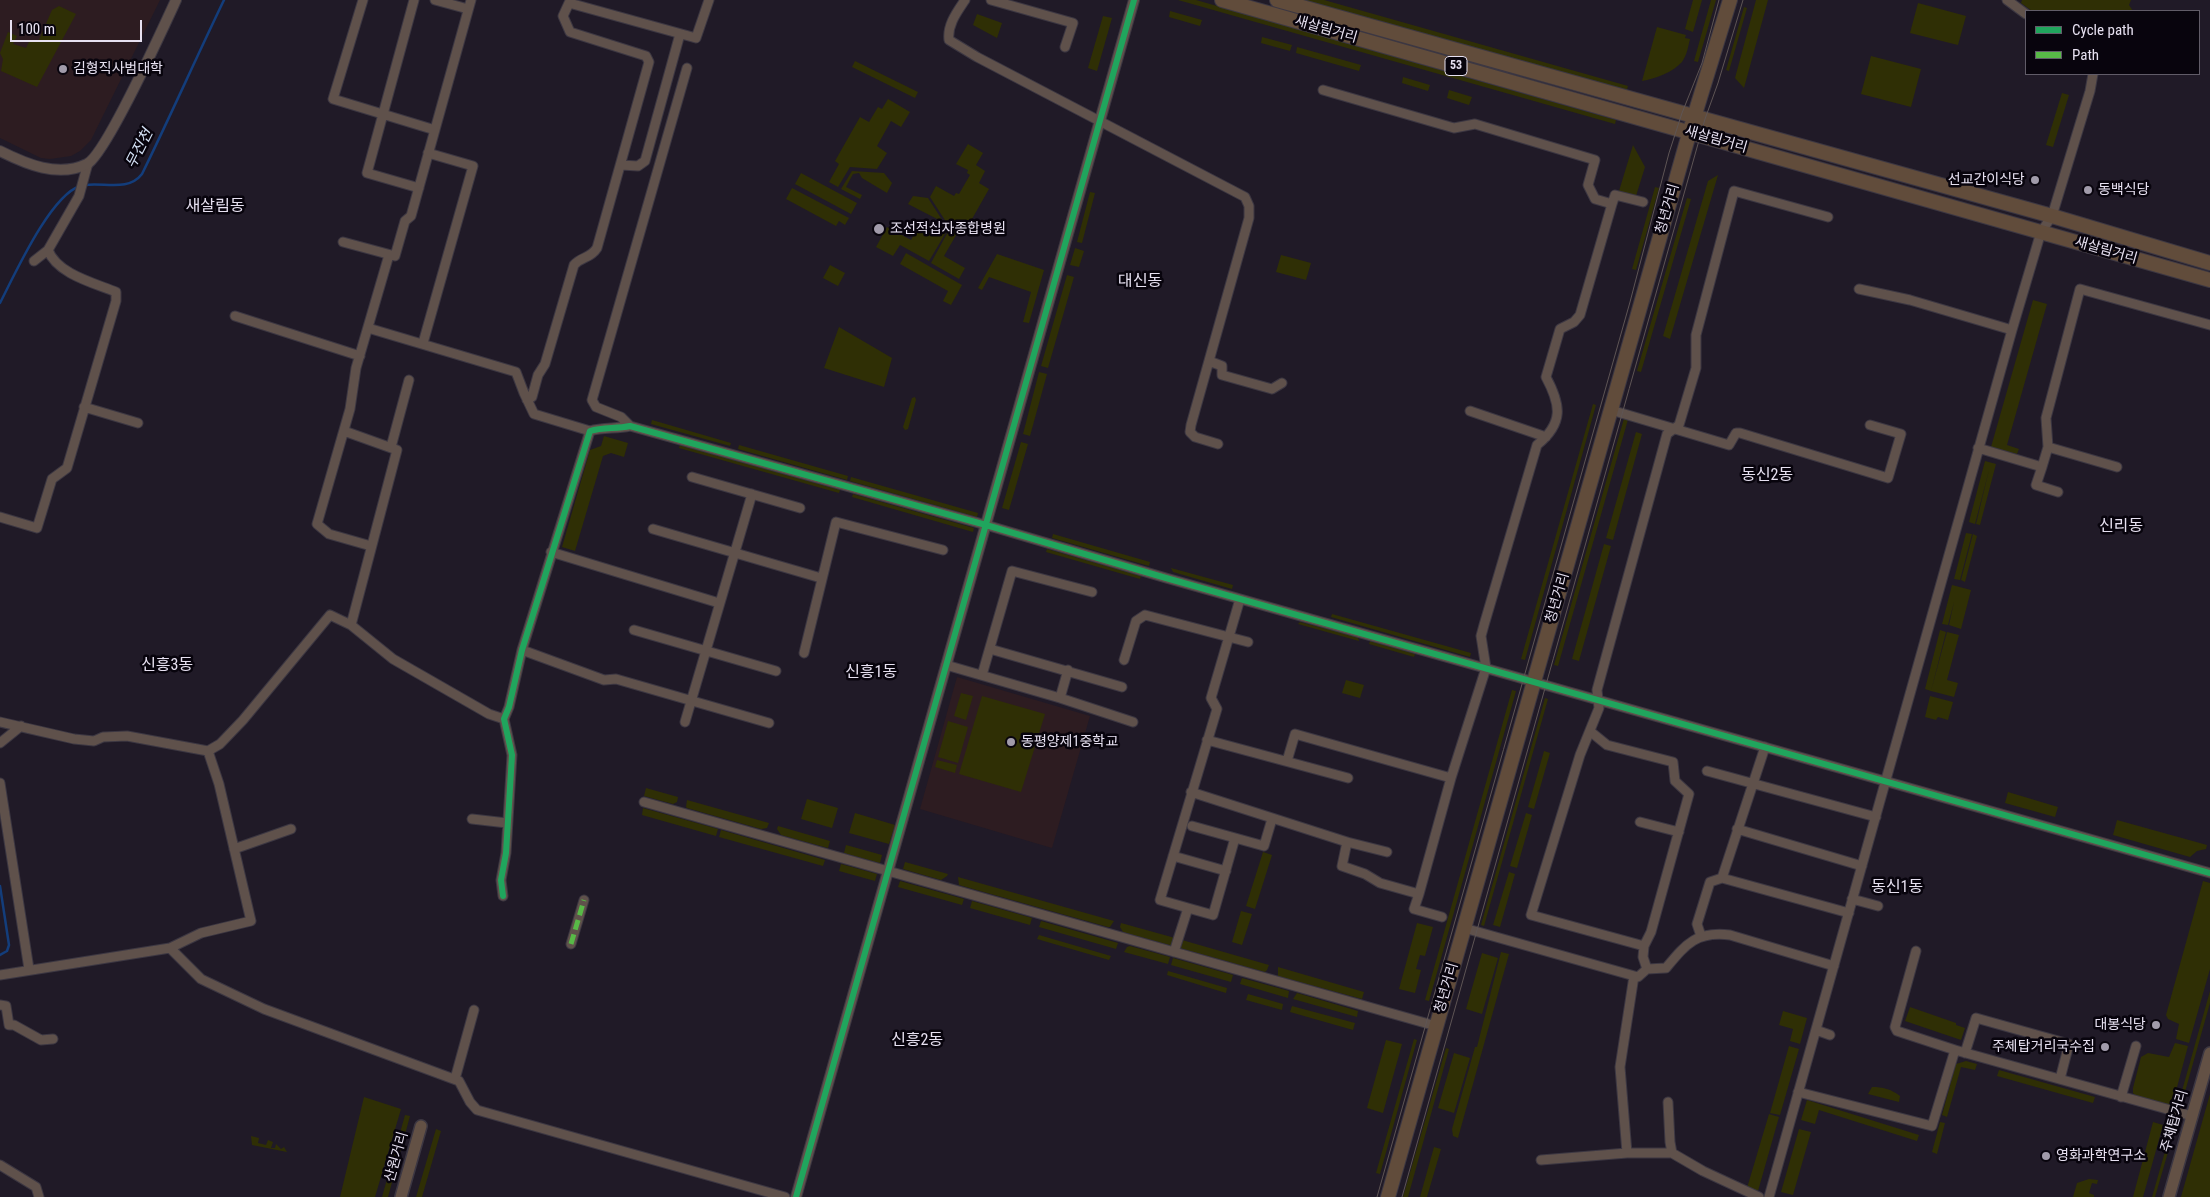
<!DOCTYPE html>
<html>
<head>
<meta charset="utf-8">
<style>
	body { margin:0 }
	#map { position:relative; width:2210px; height:1197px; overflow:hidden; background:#201a27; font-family:"Roboto Condensed",sans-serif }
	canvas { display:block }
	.legend { position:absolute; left:2025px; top:10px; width:175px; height:65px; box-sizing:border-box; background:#08040d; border:1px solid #615c68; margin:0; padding:6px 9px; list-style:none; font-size:15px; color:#e7e1f1 }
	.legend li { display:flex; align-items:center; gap:10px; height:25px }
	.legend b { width:25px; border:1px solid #615c68 }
	.scale { position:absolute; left:10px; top:20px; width:132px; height:22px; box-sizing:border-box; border:2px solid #e7e1f1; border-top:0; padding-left:6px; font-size:15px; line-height:18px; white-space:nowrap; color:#e7e1f1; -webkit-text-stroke:4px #08040d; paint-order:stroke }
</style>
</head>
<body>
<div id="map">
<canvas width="2210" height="1197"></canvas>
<ul class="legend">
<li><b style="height:6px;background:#20a55d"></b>Cycle path</li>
<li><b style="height:6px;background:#58b947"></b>Path</li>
</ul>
<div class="scale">100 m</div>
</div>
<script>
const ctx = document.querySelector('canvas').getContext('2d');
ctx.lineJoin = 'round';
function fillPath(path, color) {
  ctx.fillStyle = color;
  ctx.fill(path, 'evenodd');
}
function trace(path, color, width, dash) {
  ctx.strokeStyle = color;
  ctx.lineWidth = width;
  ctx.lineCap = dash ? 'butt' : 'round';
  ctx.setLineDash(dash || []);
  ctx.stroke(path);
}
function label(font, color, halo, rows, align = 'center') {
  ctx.font = font + ' "Roboto Condensed","Noto Sans KR",sans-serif';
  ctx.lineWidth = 5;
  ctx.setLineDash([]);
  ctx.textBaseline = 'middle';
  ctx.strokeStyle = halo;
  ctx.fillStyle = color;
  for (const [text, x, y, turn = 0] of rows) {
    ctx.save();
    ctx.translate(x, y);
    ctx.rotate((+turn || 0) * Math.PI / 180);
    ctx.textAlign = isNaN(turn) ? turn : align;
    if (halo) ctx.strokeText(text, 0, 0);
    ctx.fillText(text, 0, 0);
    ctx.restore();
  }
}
fillPath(new Path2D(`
	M0,0H160L91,140L80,151L71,156L50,159L41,158L0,138Z
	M957,677L1090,716L1052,848L920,809Z`), '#2d1c21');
fillPath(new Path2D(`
	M1178,0H1196L1616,120L1615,124Z
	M1298,0H1324L1628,86L1626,93Z
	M1693,0H1702L1693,32L1685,29Z
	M1711,0H1716L1698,62L1694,61Z
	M1756,0H1768L1744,88L1735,78Z
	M2022,0H2131L2129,5L2133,11H2032L2021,3Z
	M1918,3L1966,16L1958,45L1910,33Z
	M59,6L76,14L37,87L1,71L3,59L0,53L8,32L17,36L13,44L26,48L30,40L38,42L52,10Z
	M1744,7L1747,8L1729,71L1726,70Z
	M1170,11L1202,20L1200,26L1169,17Z
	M977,14L1002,23L997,38L973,25Z
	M1103,16L1112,18L1097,71L1088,68Z
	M1657,27L1686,35L1685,38L1690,39C1688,47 1687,55 1682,62C1673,72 1655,79 1642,81Z
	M1262,37L1292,45L1290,51L1261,43Z
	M1297,47L1361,65L1359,71L1296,53Z
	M1871,56L1921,69L1911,107L1861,94Z
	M855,61L918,92L915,98L852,67Z
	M1403,77L1430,85L1428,91L1402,83Z
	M1449,90L1472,97L1469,105L1447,98Z
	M2062,93L2069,95L2053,147L2046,145Z
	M888,99L910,112L901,127L891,121L877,146L887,153L877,169L850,167L838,187L829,182L839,164L835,161L860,117L869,122L878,107L882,109Z
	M968,144L983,153L976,165L985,171L979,183L989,189L964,233L959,230L944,256L965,268L959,279L931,263L950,228L930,197L936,186L954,196L956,193L959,194L970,175L967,173L968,170L956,164Z
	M1633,145L1645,167L1636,196L1619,191Z
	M852,171L884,173L892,183L887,193L862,178L859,173L853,174L846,187L862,195L860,199L841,189Z
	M801,173L857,203L851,214L795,184Z
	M1718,175L1670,339L1663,336L1708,181Z
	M1655,187L1659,188L1636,270L1632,269Z
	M792,188L849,218L845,225L839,221L836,226L786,199Z
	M1090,192L1095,193L1082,243L1077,242Z
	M913,196L928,198L948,229L929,261L900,245L893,256L876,247L887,227L911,240L918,227L935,235L941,221L908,204Z
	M1687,198L1691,199L1641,372L1637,371Z
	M1075,248L1084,251L1079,267L1070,265Z
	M906,253L962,285L951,305L943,301L948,291L900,264Z
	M997,254L1044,270L1029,323L1023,322L1031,292L989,277L982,290L978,288Z
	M1281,255L1311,263L1306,280L1276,272Z
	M830,265L845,273L838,286L823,278Z
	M1067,275L1074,277L1048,368L1041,366Z
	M2033,300L2047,304L2007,445L2019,449L2017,454L1991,447Z
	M839,327L892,358L884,387L824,368Z
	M1039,372L1047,374L1030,436L1023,434Z
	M915,397L916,400L908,429L905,430L903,427L912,398Z
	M1593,404L1596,405L1525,660L1521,659Z
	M1625,415L1629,416L1558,666L1554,665Z
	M652,420L731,443L730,446L651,424Z
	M1636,432L1642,434L1613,540L1606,538Z
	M604,436L628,443L624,457L611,453L603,456L575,551L562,547L590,450L601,446Z
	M1021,442L1028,444L1009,510L1002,508Z
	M680,445L840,490L839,493L679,448Z
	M739,445L848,476L847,480L738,449Z
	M1985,461L1996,464L1980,525L1976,524L1989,470L1975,524L1969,522Z
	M851,477L978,513L977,517L850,481Z
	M853,494L974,528L973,532L852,497Z
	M1966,533L1972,534L1960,580L1954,579Z
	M1053,534L1150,562L1149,566L1052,538Z
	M1973,534L1977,536L1965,582L1961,580Z
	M1604,544L1611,546L1579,661L1572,659Z
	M1047,549L1141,576L1140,579L1046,552Z
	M1171,568L1233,585L1232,589L1173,572Z
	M1952,585L1971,590L1961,629L1949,625L1954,602L1948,625L1942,624Z
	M1332,614L1471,653L1470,657L1331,617Z
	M1300,622L1358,637L1359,641L1298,624Z
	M1940,630L1946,632L1931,691L1925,689Z
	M1947,632L1959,635L1947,680L1958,683L1954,697L1931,691Z
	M1370,641L1415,654L1414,657L1369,644Z
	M1346,680L1364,685L1360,698L1342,693Z
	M1512,690L1516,691L1429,1001L1425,1000Z
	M961,693L973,696L966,720L954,716Z
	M982,696L1045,714L1021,792L959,774Z
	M1930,696L1953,702L1948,720L1938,717L1936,720L1925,717Z
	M1545,698L1548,699L1484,926L1481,925Z
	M948,721L968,727L958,763L938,757Z
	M1544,751L1550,753L1534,809L1528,807Z
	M937,760L957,765L955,773L935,767Z
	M646,788L678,797L677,802L673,804L644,796Z
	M2008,792L2058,807L2055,817L2005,803Z
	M807,799L838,808L832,828L801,819Z
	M687,800L769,823L767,828L761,829L687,808L686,807Z
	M643,808L718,829L716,836L642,815Z
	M855,813L895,825L889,844L849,833Z
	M1526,813L1532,815L1517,868L1510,866Z
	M2117,820L2207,845L2206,849L2197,851L2190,857L2113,835Z
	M778,826L830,841L828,848L781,835L777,829Z
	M721,830L825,860L823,866L719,837Z
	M846,845L882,855L880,863L844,853Z
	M1263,852L1272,855L1255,909L1246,906Z
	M905,862L948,874L947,876L941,880L903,869Z
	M841,864L877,874L875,881L839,871Z
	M1509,872L1515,874L1500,927L1493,925Z
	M958,877L1114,921L1110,927H1108L959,885Z
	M900,881L964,899L962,905L898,887Z
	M2203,881L2210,883V969L2189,1043L2176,1039L2179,1024L2168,1019L2166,1015Z
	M972,901L1032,918L1030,925L970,908Z
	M1241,911L1252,914L1242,945L1232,942Z
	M1041,921L1118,943L1116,949L1039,927Z
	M1121,923L1175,938L1173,946L1123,932L1120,927Z
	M1417,923L1433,927L1425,956L1420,955L1416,969L1421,970L1415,993L1399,989Z
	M1039,935L1111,956L1109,960L1037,939Z
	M1182,940L1269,965L1267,970L1265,972L1180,948Z
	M1130,946L1170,957L1168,964L1124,952L1127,947Z
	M1501,952L1509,954L1458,1138L1453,1136L1452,1129L1475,1047H1477Z
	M1482,953L1498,958L1482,1014L1466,1009Z
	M1173,958L1233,975L1231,982L1171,965Z
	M1278,967L1364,992L1362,999L1278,976Z
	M1168,971L1227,988L1226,993L1167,975Z
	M1242,978L1289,991L1288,998L1240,984Z
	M2210,991V1003L2181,1106L2178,1105Z
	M1297,993L1358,1011L1357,1017L1293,999Z
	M1248,994L1283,1004L1282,1010L1246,1000Z
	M1292,1006L1355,1023L1353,1030L1290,1012Z
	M1910,1007L1956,1023V1025L1965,1028L1961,1040L1905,1021Z
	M1783,1011L1807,1018L1800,1044L1790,1041L1793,1029L1779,1025Z
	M1414,1039L1417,1040L1380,1174L1376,1173Z
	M1386,1040L1402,1044L1383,1113L1367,1108Z
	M2175,1043L2188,1046L2172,1106L2136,1096L2133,1093V1088L2141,1057L2148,1053L2169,1057Z
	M1789,1046L1799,1049L1780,1115L1770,1113Z
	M1446,1048L1449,1049L1408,1197H1403Z
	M1454,1053L1470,1058L1454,1113L1438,1108Z
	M1966,1061L1977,1064L1975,1070L1961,1067L1947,1117L1942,1115L1956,1064Z
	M1999,1070L2095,1097L2093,1103L1997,1076Z
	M1872,1087C1883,1087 1891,1089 1900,1096L1899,1102L1868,1094Z
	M2210,1094V1197H2181Z
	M364,1097L401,1109L375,1197H340Z
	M1807,1100L1919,1135L1917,1141L1819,1110L1815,1124L1801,1120Z
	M1769,1114L1779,1117L1758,1191L1747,1188Z
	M405,1115L410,1116L388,1197H382Z
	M1940,1122L1945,1123L1937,1154L1932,1152Z
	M2153,1122L2163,1125L2143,1197H2133Z
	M436,1129L441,1131L422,1197H416Z
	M1799,1129L1811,1132L1793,1195L1781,1192Z
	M2170,1134L2173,1135L2155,1197H2152Z
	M251,1136L259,1138L258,1143L266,1145L268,1140L273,1142L271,1148H275L276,1144L281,1149L284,1147L287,1152L252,1145Z
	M1434,1147L1441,1149L1427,1197H1420Z
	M2089,1179L2098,1180L2097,1184L2092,1183L2089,1193L2094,1195V1197H2073L2077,1183Z`), '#2f2f05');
trace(new Path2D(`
	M85,185C104,182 128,192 142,174C170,117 196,58 224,0
	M0,303C15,274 50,196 80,186
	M0,886L9,945L7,951L0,955`), '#133d7b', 2.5);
const minor = new Path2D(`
	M363,0L333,99L435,130
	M414,0L367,173L419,188
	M435,0L468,9
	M965,0C957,12 947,25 949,40L977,57L1245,197L1249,206V218L1191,425L1190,432L1195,437L1218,444
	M991,0L1073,23L1065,47
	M2007,0L2026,14
	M621,165L638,166L645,161L680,34
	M1612,204L1615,195L1643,202
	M343,242L395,256L405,221L411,216L471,0
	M34,261L48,250L79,196L88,163
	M1859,289L1910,300L2012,330
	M235,316L360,356
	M368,328L516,372L524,393L534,414L590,431
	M423,343L473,166L428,153
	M1209,361L1222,366V375L1272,389L1282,383
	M527,400L532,397L538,375L545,364L574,265C582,256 590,259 597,248L649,62L646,56L570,32L563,16L569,3L696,38L709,0
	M84,407L138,423
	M1611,410L1729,445L1736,433H1740L1888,478L1901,434L1870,425
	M1470,411L1546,437
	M630,426L621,417L596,407L592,400L687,68
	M344,431L397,450L351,625
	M391,447L409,380
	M2048,447L2046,418L2080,289L2210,325
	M1978,448L2042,467L2048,447L2117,467
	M2042,467L2036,485L2058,492
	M692,477L800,508
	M0,517L37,528L52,479L67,468L116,301V292C94,283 57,274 48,250
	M653,529L821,578
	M371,546L329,534L317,524L350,409L356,368L389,255
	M551,552L719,603
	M634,630L776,671
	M990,649L1122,687
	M522,650L604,680L616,679L769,723
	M804,653L836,522L943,550
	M1124,660L1136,621L1145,615L1248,642
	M946,665L1060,698L1133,722
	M982,675L1012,571L1092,592
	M1060,698L1068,670
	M0,722L74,739L94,741L103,737L127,736L208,751L220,744L243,720L330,615L351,625L393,659L489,714L504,719
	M685,722L752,494
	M1591,732L1607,745L1673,762L1675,781L1689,794L1651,932L1644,946L1531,915L1580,755L1599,708L1597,690L1667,434L1679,425L1696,368V335L1734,191L1828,217
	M1207,740L1348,778
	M0,743L21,726
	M1287,761L1295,734L1451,778L1486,668L1481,636L1484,625L1537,445C1564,423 1561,405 1546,377L1560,329L1574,322L1580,315L1612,204L1595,199L1588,185L1595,160L1475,124L1454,128L1323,90
	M1707,771L1876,817
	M0,783L29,969
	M1191,792L1347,842L1387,852
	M644,802L1436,1026
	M472,819L507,823
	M1640,822L1679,832
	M1192,826L1264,846L1272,819
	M1737,829L1862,866
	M1347,842L1342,866L1365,874L1380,883L1419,894L1414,909L1442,917
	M234,849L291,829
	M1173,856L1226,871
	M1722,878L1765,747
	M1419,894L1451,778
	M503,896L501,880L506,853L512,755L504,719L509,707L522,650L590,431C603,427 616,429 630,426L986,525L1166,578L2210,873
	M1852,899L1878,906
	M1188,908L1213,915L1235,838
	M1464,928L1638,977L1647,969
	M1701,936L1697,924L1710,882L1722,878L1849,913
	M571,944L584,900
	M1644,946L1643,957L1647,969L1666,968C1686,944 1696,931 1730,935L1834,966
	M170,948L201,979L264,1009L459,1081L470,1102L477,1110L785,1197
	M1916,951L1895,1027L1897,1031L1955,1050
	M1174,952L1188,908L1160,900L1217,709L1211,698L1240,599
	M0,975L170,948L201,933L251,921L219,784L208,751
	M0,1005L6,1006L9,1025H14L41,1040L53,1039
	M1816,1030L1830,1035
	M1965,1053L1976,1018L2069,1044L2060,1079
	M455,1079L474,1010
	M1798,1092L1932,1126L1955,1050L2192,1116
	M2121,1097L2136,1046
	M1668,1102L1670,1142L1672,1153L1703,1171L1759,1197
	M1627,1153L1620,1067L1634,976
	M1541,1160L1627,1153H1672
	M0,1165L36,1187L39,1197
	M1769,1197L2012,330L2041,232L2052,216L2090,91L2093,74`);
const tertiary = new Path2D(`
	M0,151C26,164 58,178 87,164C106,154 164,26 176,0
	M796,1197L1134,0`);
const secondary = new Path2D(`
	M401,1197L421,1126
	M2169,1197L2210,1053`);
const primary = new Path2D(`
	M1222,0L2210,280
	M1277,0L2052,216L2210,263
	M1388,1197L1691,127L1730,0`);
trace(minor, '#3c3742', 11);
trace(tertiary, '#3c3742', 12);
trace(secondary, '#3c3742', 14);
trace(primary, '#3c3742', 16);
trace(minor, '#5f514b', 9);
trace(tertiary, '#5f514b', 10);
trace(secondary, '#635145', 11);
trace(primary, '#614c3b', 14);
trace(new Path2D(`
	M1377,1197L1630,302L1669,153L1682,113L1702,63L1719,0
	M1402,1197L1705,119L1718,83L1743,0`), '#5e5555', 1);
trace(new Path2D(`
	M571,944L584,900`), '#58b947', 5, [10, 5]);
trace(new Path2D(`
	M503,896L501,880L506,853L512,755L504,719L509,707L522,650L590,431C603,427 616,429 630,426L986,525L1166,578L2210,873
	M796,1197L1134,0`), '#20a55d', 6);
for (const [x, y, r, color] of [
	[63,69,5,"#a19baa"],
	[2035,180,5,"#a19baa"],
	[2088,190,5,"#a19baa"],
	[879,229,6,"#a19baa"],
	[1011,742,5,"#a19baa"],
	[2156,1025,5,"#a19baa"],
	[2105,1047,5,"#a19baa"],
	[2046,1156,5,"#a19baa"]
]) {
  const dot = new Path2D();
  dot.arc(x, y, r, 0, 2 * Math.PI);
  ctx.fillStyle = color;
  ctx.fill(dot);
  trace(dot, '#08040d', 2);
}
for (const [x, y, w] of [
	[1456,66,22]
]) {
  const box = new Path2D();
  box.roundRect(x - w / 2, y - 9.5, w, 19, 4);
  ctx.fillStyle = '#08040d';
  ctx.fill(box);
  trace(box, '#e7e1f1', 1);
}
label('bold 12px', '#e7e1f1', null, [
	["53",1456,66]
]);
label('14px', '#e7e1f1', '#08040d', [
	["새살림거리",1326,30,16],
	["새살림거리",1716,140,16],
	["청년거리",1668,209,-74],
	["새살림거리",2106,251,16],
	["청년거리",1558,598,-74],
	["청년거리",1447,988,-74],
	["주체탑거리",2175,1121,-74],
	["산원거리",397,1157,-74]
]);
label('14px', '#e7e1f1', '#08040d', [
	["김형직사범대학",73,69],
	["선교간이식당",2025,180,"right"],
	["동백식당",2098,190],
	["조선적십자종합병원",890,229],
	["동평양제1중학교",1021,742],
	["대봉식당",2146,1025,"right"],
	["주체탑거리국수집",2095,1047,"right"],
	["영화과학연구소",2056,1156]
], 'left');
label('italic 15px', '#d6e3f7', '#08040d', [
	["무진천",140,149,-63]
]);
label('16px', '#e7e1f1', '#08040d', [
	["새살림동",215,207],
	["대신동",1140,282],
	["동신2동",1767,476],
	["신리동",2121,527],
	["신흥3동",167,666],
	["신흥1동",871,673],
	["동신1동",1897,888],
	["신흥2동",917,1041]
]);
</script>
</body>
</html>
